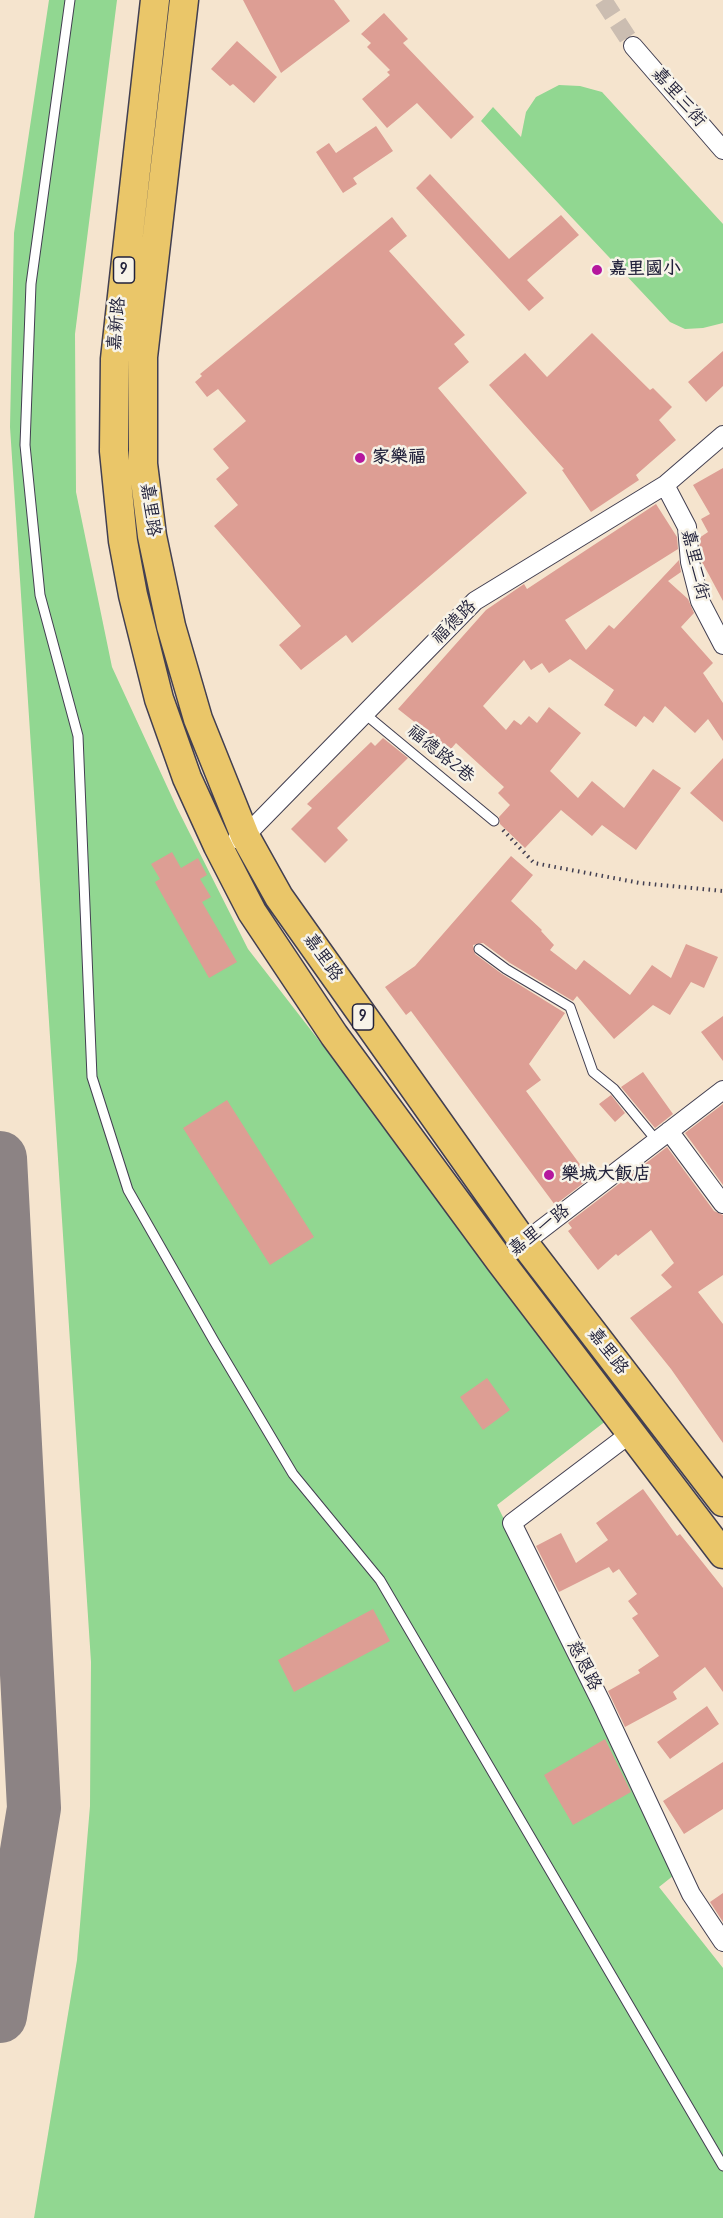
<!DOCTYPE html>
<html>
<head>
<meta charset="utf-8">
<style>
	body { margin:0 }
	canvas { display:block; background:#f5e4ce }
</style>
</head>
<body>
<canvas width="723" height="2218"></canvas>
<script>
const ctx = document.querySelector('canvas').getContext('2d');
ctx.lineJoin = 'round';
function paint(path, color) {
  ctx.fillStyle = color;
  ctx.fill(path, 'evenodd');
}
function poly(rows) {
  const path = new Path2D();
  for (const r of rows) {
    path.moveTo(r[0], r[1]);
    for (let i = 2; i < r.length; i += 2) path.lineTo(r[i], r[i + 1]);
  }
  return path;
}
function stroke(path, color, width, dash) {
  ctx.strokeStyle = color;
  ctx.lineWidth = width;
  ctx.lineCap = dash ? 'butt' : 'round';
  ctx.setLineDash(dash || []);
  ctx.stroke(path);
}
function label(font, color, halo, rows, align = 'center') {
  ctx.font = font + ' Mynerve,"LXGW WenKai TC",sans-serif';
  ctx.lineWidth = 5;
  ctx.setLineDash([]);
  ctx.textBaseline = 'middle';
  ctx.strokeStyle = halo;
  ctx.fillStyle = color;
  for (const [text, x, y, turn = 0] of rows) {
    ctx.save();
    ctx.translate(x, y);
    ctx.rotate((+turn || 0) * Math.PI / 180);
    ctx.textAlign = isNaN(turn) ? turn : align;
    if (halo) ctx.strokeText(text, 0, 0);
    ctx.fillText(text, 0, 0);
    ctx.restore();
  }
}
paint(poly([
	[49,0,117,0,75,334,76,492,112,667,177,808,248,949,611,1417,497,1505,599,1711,688,1864,659,1887,723,1968,723,2218,34,2218,77,1960,90,1806,91,1662,10,427,14,233],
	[559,85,580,86,602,92,723,224,723,323,703,328,685,329,670,322,481,121,493,107,521,137,526,112,536,97]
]), '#91d791');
stroke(poly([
	[0,1158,34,1808,0,2016]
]), '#8c8384', 54);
paint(poly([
	[243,0,334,0,350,21,281,73],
	[384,13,408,39,403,43,474,117,451,139,417,103,387,128,362,99,390,75,387,72,390,70,367,47,371,43,361,34],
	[237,41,277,77,254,103,233,84,230,86,211,69],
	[376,126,393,151,353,178,357,184,343,193,316,152,329,143,336,153],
	[430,174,509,259,561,215,579,235,527,280,544,298,529,311,416,188],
	[392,217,407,236,389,251,465,335,454,344,469,362,438,388,527,493,352,643,346,635,301,670,279,645,301,626,214,526,238,505,216,479,229,468,213,449,246,421,218,389,207,397,195,382,202,376,200,374],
	[592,333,650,390,653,388,672,407,659,420,676,440,636,475,639,480,591,512,562,470,564,469,489,385,525,353,547,377],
	[723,351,723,386,706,402,688,382],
	[723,468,723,601,701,560,699,538,708,532,701,519,710,514,693,485],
	[656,504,677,537,678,549,565,620,586,650,609,625,614,629,679,560,681,572,668,581,688,599,694,613,681,627,713,663,703,673,723,703,723,741,708,719,695,733,665,706,653,723,644,716,636,727,604,705,614,690,570,659,549,673,542,663,531,670,524,660,483,706,506,730,514,720,521,725,529,716,537,723,549,707,581,733,550,771,578,798,592,781,624,808,653,769,681,788,636,850,602,825,592,836,561,810,525,848,500,824,499,817,510,805,498,793,504,787,456,743,450,750,398,709,486,610,524,584,527,589],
	[383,738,408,758,337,828,348,840,325,863,291,829,312,808,307,804,371,742,375,746],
	[723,758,723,822,690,793],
	[172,852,181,868,198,858,207,875,200,879,211,897,202,902,237,962,209,978,155,882,160,879,151,864],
	[511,856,533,875,511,901,542,930,541,931,554,945,550,950,576,970,584,960,630,995,652,965,671,978,686,944,718,957,704,988,691,982,670,1015,653,1005,614,1039,577,996,573,1001,510,963,483,943,473,945,475,954,502,974,565,1013,529,1064,541,1080,526,1091,590,1178,555,1205,411,1011,406,1015,385,987,415,966],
	[723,1016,723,1061,701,1032],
	[643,1072,673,1114,655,1128,621,1087],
	[611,1095,625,1113,615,1122,599,1104],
	[227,1100,314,1237,270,1265,183,1128],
	[723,1104,723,1185,685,1133],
	[667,1147,714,1211,723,1215,723,1275,698,1292,723,1324,723,1443,671,1369,630,1318,672,1287,661,1275,674,1263,651,1230,618,1256,616,1254,598,1270,568,1231,572,1228,568,1223],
	[487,1378,510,1410,483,1430,460,1397],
	[643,1489,677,1536,680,1534,723,1588,723,1692,705,1667,673,1692,677,1699,625,1727,608,1691,640,1673,638,1670,659,1656,632,1618,638,1614,628,1601,637,1594,619,1569,613,1573,609,1567,559,1592,536,1546,561,1533,576,1563,608,1540,596,1523],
	[373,1609,390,1641,294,1692,278,1660],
	[707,1706,719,1724,670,1759,657,1742],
	[605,1739,631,1792,573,1825,544,1775],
	[723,1762,723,1809,684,1834,663,1801],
	[723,1893,723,1922,710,1902]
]), '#dd9e94');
stroke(poly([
	[603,0,633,46]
]), '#cbbdb1', 18, [18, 9]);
const service = poly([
	[70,0,31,284,25,445,40,595,78,736,92,1077,128,1190,214,1341,293,1474,380,1580,723,2166],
	[365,714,494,821],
	[479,949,506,969,570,1007,593,1072,614,1089,656,1140]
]);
const minor = poly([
	[633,46,723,150],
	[665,485,687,527,690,562,700,601,723,645],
	[237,839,245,836,475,601,665,485,723,435],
	[669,1131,723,1204],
	[517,1248,723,1090],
	[631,1433,512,1523,602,1704,691,1894,723,1942]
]);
const primary = poly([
	[155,0,115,359,114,451,123,541,133,595,159,699,187,778,218,846,252,912,334,1035,500,1261,723,1554],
	[184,0,143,357,143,464,152,536,171,626,198,719,245,836,279,897,524,1243,723,1502]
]);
stroke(service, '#423f51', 11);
stroke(minor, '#423f51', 20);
stroke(primary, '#423f51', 31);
stroke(poly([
	[503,830,534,863,640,883,723,891]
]), '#423f51', 4, [1.5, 4.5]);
stroke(service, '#fff', 9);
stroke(minor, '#fff', 18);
stroke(primary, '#eac669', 28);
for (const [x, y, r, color] of [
	[597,270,6,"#b5179e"],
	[360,458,6,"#b5179e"],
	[549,1175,6,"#b5179e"]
]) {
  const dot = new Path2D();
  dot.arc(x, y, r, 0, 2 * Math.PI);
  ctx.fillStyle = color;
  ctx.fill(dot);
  stroke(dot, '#f7f3e8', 2);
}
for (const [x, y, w] of [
	[124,270,21],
	[363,1017,21]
]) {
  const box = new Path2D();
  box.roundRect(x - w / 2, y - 13, w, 26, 4.5);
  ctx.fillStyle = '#f7f3e8';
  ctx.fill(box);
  stroke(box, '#22223b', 1.5);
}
label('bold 16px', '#22223b', null, [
	["9",124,270],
	["9",363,1017]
]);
label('18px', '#22223b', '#f7f3e8', [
	["嘉里三街",678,98,49],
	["嘉新路",118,324,-85],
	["嘉里路",149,510,82],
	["嘉里二街",694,565,77],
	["福德路",455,623,-45],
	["福德路2巷",440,755,39],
	["嘉里路",322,958,55],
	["嘉里一路",540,1231,-38],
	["嘉里路",607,1352,52],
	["慈恩路",583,1666,63]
]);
label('bold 18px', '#22223b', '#f7f3e8', [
	["嘉里國小",609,270],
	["家樂福",372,458],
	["樂城大飯店",561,1175]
], 'left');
</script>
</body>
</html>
